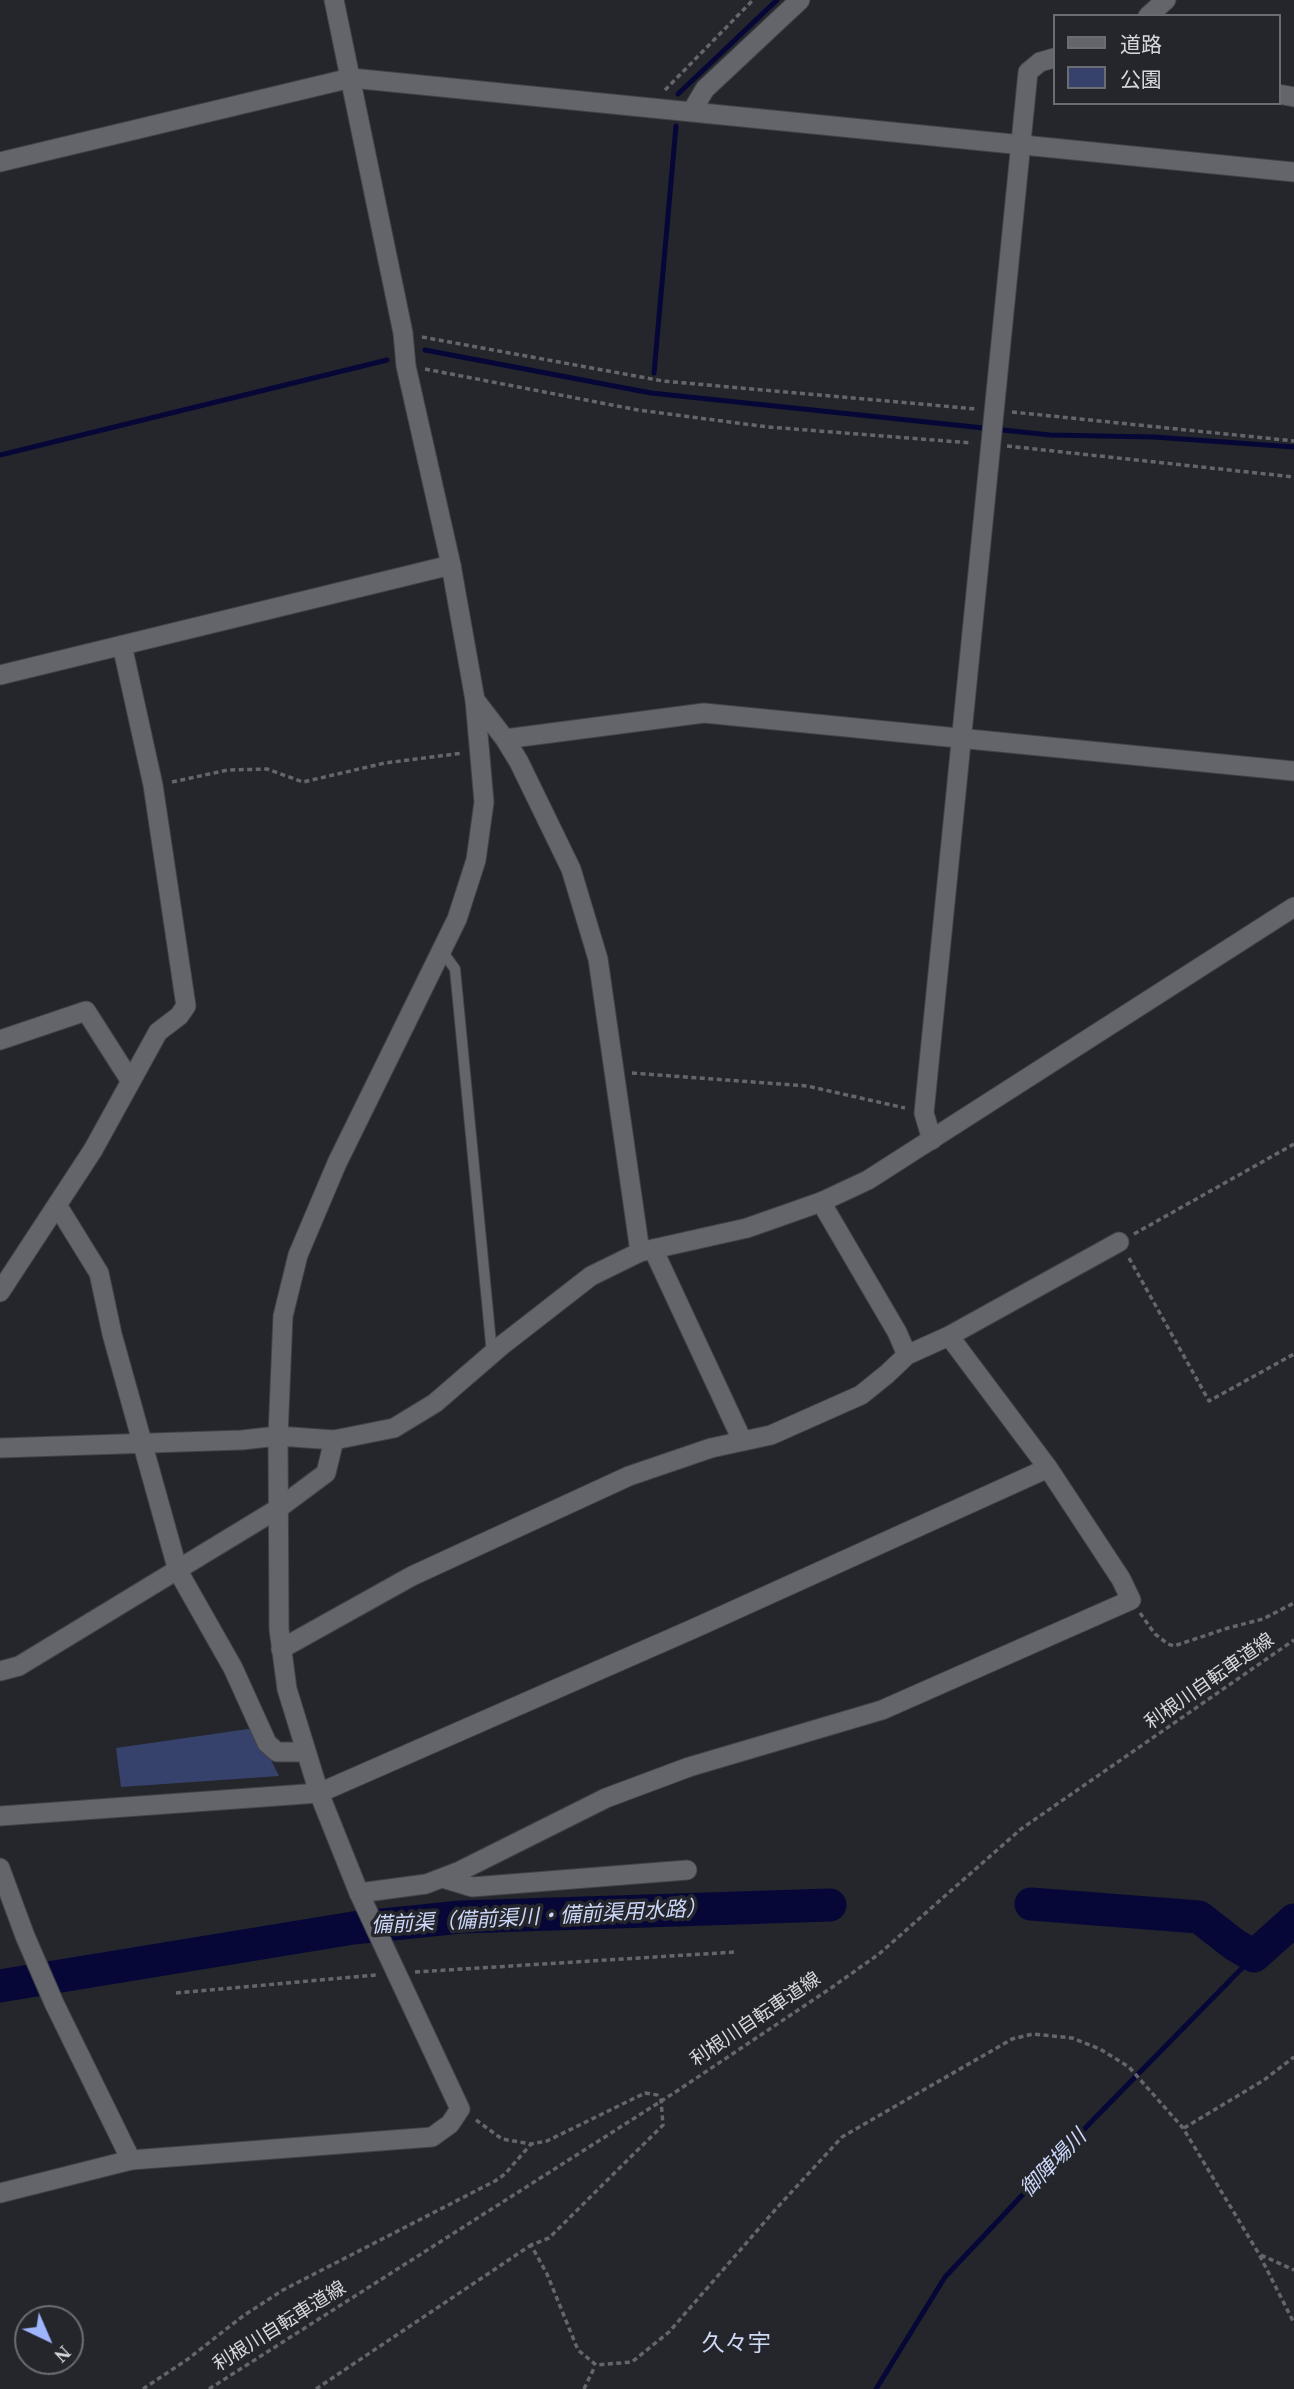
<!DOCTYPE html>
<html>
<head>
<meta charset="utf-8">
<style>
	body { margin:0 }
	#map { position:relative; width:1294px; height:2389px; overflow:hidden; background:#24262c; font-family:"Times New Roman","Noto Sans JP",serif }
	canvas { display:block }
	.legend { position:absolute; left:1053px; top:14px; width:228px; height:91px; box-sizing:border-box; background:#24262c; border:2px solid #6c6d72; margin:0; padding:9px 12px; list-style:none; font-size:21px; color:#d7d8dc }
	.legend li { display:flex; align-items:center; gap:14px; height:35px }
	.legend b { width:35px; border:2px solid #6c6d72 }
	.north { position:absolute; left:14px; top:2305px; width:70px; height:70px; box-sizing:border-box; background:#24262c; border:2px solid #6c6d72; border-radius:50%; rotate:136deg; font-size:19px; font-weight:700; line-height:28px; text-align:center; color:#d7d8dc }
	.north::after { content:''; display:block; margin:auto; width:24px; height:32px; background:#9eb4fd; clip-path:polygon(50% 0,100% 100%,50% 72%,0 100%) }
</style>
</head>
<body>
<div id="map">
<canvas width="1294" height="2389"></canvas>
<ul class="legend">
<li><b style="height:9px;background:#63656b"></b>道路</li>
<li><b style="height:19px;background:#37426c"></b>公園</li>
</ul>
<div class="north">N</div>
</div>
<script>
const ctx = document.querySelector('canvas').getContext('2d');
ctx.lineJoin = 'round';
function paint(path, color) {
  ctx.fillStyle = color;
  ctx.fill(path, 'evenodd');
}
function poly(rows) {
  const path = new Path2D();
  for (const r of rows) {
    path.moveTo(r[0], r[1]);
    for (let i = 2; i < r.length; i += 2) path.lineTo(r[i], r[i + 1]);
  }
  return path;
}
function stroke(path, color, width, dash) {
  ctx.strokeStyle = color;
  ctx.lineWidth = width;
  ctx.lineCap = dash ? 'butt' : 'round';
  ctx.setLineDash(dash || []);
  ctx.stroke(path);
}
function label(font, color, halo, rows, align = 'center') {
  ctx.font = font + ' "Times New Roman","Noto Sans JP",serif';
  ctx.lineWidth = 7;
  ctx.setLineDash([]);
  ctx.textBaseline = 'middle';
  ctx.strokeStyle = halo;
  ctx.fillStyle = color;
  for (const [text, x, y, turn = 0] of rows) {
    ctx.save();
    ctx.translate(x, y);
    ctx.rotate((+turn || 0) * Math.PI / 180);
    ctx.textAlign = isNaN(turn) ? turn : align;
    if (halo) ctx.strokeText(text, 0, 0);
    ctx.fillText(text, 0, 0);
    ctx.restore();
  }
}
paint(poly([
	[255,1728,279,1776,121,1787,116,1748]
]), '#37426c');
stroke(poly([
	[678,94,777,0],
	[425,350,651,393,1050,435,1154,437,1294,447],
	[654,373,676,126],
	[0,455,387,360],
	[876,2389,945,2277,1093,2120,1254,1956]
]), '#060737', 5);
stroke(poly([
	[1031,1904,1199,1917,1235,1945,1254,1956,1294,1920],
	[0,1986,353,1928,461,1917,830,1905]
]), '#060737', 33);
const service = poly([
	[442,951,455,969,492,1354]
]);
const minor = poly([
	[1148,16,1166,0],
	[1278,94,1294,97],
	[692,111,705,89,800,0],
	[0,675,451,565],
	[475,700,505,739,519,762,571,869,598,959,640,1252],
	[505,739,704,713,1294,771],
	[0,1040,86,1011,130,1080],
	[932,1140,924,1113,1028,72,1040,62,1054,58],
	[821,1202,897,1332,907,1355,949,1336,1119,1242],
	[57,1205,99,1273,112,1334,178,1571,233,1668,267,1743,277,1752,306,1752],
	[653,1249,742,1440],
	[0,1292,93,1150,158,1032,179,1016,186,1006,153,785,122,645],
	[281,1649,412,1576,629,1476,711,1448,771,1435,861,1395,887,1374,907,1355],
	[0,1671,19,1666,279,1508,326,1473,334,1440],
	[0,1816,319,1793,695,1628,1048,1468],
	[0,1868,25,1936,54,2003,131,2160],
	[442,1878,472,1887,687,1870],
	[359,1893,426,1884,460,1871,606,1798,689,1767,882,1710,1131,1600,1121,1579,1048,1468,949,1336]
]);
const tertiary = poly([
	[0,162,351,78,1294,172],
	[0,1448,242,1440,278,1436,334,1440,394,1428,435,1403,501,1346,591,1276,640,1252,747,1228,821,1202,868,1180,1294,907],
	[0,2193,131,2160,432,2137,450,2124,460,2109,359,1893,319,1793,287,1689,279,1629,278,1436,283,1316,298,1255,337,1163,457,919,476,860,484,802,475,700,451,565,406,366,403,333,334,0]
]);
stroke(service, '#424348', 12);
stroke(minor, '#424348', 21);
stroke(tertiary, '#424348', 21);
stroke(poly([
	[665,90,753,0],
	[422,337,663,381,976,409],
	[425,369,638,410,768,427,972,443],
	[1012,412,1294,441],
	[1007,446,1294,477],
	[172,782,228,770,267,769,303,782,385,763,463,753],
	[632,1073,807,1086,905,1108],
	[1134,1234,1294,1144],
	[1129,1258,1209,1401,1294,1354],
	[1140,1613,1155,1634,1168,1644,1174,1646,1228,1628,1263,1619,1294,1603],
	[415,1972,735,1952],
	[176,1993,376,1975],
	[476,2120,502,2139,531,2144,547,2141,645,2093,657,2095,661,2100,663,2125,549,2238,531,2245,547,2274,578,2350,596,2365,632,2362,669,2332,775,2210,842,2137,1012,2039,1033,2034,1072,2038,1100,2049,1129,2067,1183,2128,1259,2254,1294,2323],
	[1184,2128,1264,2080,1294,2057],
	[1261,2255,1294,2270],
	[143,2389,188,2359,243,2316,283,2290,495,2181,505,2174,531,2144],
	[209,2389,677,2091,831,1988,879,1954,1021,1829,1294,1640],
	[316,2389,531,2245],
	[584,2389,595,2366]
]), '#65666c', 3.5, [5, 3.5]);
stroke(service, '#63656b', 10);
stroke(minor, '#63656b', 19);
stroke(tertiary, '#63656b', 19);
label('19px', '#d7d8dc', '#24262c', [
	["利根川自転車道線",1210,1682,-35],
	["利根川自転車道線",756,2020,-34],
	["利根川自転車道線",280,2327,-32]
]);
label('italic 21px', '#ccd7f9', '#24262c', [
	["備前渠（備前渠川・備前渠用水路）",539,1918,-3],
	["御陣場川",1054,2164,-46]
]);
label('23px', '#ced8f4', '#24262c', [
	["久々宇",736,2345]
]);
</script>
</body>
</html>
